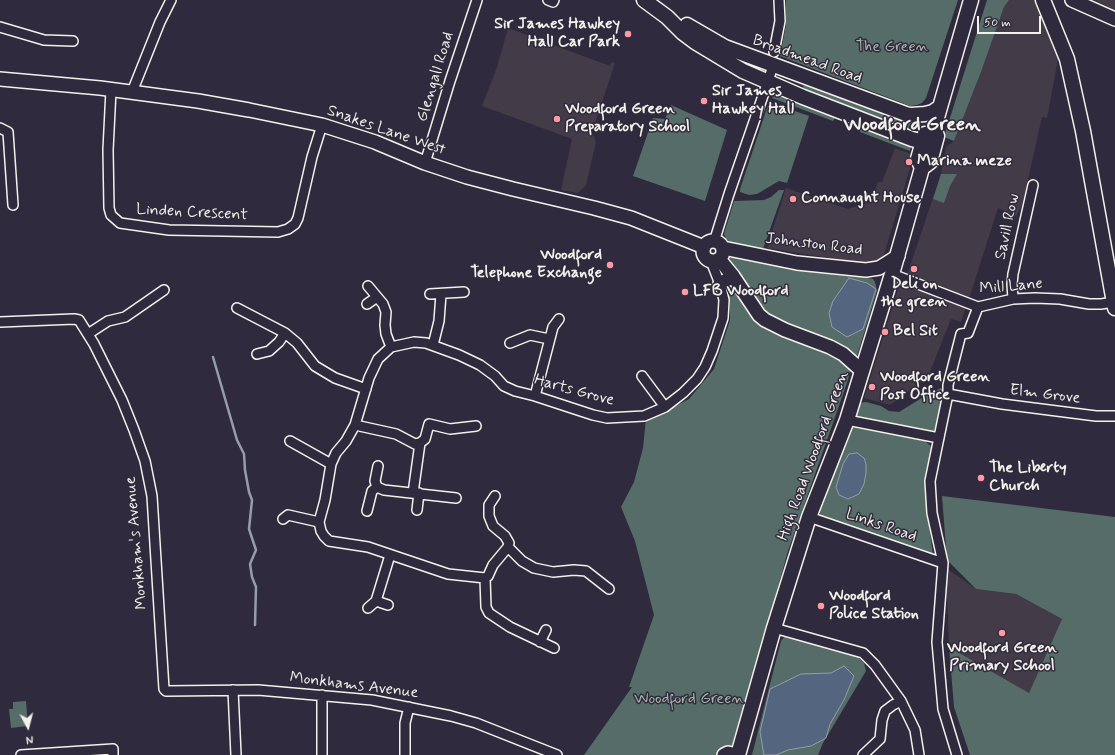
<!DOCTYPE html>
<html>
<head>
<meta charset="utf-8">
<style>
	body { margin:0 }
	#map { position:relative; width:1115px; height:755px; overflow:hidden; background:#2f2a3d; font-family:Mynerve,sans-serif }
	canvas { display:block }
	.north { position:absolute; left:8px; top:707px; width:40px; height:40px; -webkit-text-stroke:3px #2f2a3d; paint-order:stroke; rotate:173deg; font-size:11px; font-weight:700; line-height:16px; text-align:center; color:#f4f1e8 }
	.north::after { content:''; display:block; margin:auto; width:14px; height:18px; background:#f4f1e8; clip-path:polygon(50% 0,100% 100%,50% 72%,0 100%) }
	.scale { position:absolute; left:977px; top:16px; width:64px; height:18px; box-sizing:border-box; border:2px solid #f4f1e8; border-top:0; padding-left:5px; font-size:12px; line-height:14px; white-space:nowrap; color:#f4f1e8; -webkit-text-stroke:3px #2f2a3d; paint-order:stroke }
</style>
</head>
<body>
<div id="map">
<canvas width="1115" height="755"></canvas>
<div class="north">N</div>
<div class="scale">50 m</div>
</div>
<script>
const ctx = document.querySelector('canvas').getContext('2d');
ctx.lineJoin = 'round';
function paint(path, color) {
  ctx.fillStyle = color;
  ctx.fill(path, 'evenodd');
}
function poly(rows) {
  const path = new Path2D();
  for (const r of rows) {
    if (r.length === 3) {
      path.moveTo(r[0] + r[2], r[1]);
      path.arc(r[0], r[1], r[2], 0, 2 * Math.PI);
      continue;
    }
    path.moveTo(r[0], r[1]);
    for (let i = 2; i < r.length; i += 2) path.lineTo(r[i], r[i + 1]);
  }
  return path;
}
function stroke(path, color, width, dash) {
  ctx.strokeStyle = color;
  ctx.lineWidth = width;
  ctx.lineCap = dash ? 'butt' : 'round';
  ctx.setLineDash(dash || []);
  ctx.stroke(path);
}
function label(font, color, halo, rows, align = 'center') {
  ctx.font = font + ' Mynerve,sans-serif';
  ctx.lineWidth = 3;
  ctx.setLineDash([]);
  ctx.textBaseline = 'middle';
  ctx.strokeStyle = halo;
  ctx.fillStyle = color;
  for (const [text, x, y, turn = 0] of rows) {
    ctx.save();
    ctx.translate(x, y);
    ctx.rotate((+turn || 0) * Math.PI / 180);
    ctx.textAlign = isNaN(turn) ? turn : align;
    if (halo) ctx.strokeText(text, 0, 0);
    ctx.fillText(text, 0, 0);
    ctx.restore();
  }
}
paint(poly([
	[1009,0,1036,0,1053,40,1058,59,1047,118,1042,117,1022,206,1016,216,998,208,969,299,907,275,941,174,946,147,954,141,981,72,1004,7],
	[1094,0,1115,0,1115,10],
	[508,28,610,66,611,62,615,63,592,132,596,142,586,185,578,193,561,190,572,139,482,106,497,67],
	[895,148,914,155,883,258,873,265,767,248,786,188,848,209,871,202,878,182,882,182],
	[900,283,966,307,961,322,951,319,928,377,890,405,864,398],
	[946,568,976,589,1016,594,1062,619,1029,693,949,647]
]), '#433b48');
paint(poly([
	[786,0,958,0,926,98,922,103,917,105,910,106,780,56,786,25],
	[987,0,1009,0,1004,7,981,72,954,141,944,137],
	[805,82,912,119,908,131,802,90],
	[777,93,836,116,833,121,772,98],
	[769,102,809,116,787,183,779,181,757,194,749,195,740,192,740,189],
	[671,105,727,130,705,201,633,176,653,118,665,119],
	[860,126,912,143,910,151,860,132,859,130],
	[941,174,957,174,950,186,944,203,933,199],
	[779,190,784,190,763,249,731,243,726,239,724,234,734,201,764,200,771,197],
	[733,254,873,279,875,282,877,291,857,356,767,316,727,263],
	[731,284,759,321,840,358,849,368,850,372,847,383,788,551,731,755,584,755,632,687,629,687,654,615,635,541,621,507,634,482,643,448,646,418,665,411,689,399,714,369,730,320,730,302,726,285],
	[941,388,945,392,937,429,934,434,855,418,859,403,866,402,881,406,889,411,899,412,925,396],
	[851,427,925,441,932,447,933,459,927,489,927,507,933,556,821,517,820,512],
	[942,496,1115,517,1115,755,970,755,954,707,949,647,1029,693,1062,619,1016,594,976,589,947,560],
	[785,636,831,648,858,657,864,663,866,671,823,743,818,755,752,755,781,641],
	[26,701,28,726,11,728,9,709,13,709,13,702]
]), '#566c68');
const water = poly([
	[849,278,867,283,876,289,863,329,847,337,832,327,829,313,833,301,849,278],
	[857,453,864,458,866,464,866,473,864,484,859,494,848,499,839,495,836,487,843,464,849,454,857,453],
	[844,666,854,676,844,700,830,724,826,738,811,746,788,750,776,755,764,755,760,732,770,689,801,674,831,673,844,666]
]);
paint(water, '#54657f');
stroke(water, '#949da9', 1);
stroke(poly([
	[213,357,237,440,244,454,245,470,249,492,252,500,249,529,256,550,250,564,252,577,256,587,255,625]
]), '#949da9', 2.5);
const street = poly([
	[548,0,553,2,554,0],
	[0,27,44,40,73,41],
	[774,52,780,21,779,0],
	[111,90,108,150,109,208,111,215,120,223,169,230,278,232,288,229,295,224,298,218,312,157,322,125],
	[132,92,160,22,171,0],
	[0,128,8,132,13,205],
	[425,163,450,81,477,0],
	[714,242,729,194,766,87,773,66],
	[892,274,978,307,1013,299,1035,298,1060,299,1089,304,1101,304,1114,302],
	[368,286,383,304,386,312,385,325,386,334,391,347],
	[430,294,464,292],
	[1013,299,1012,284,1013,274,1033,185],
	[367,304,377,297],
	[237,308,285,333,297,343,315,366,335,378,366,389],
	[0,322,74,319,79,320,94,344,122,400,134,430,145,461,152,496,164,689,166,691,258,690,372,700,451,716,476,723,557,755],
	[88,334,108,321,125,317,164,290],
	[510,343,530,335,549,339],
	[433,345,439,321,441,294],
	[257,354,269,351,279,342,285,333],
	[642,376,665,407],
	[948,394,1002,404,1096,416,1115,416],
	[535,396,553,327,559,319],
	[847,420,939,438],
	[355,425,396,434,415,444,420,443,425,439,429,424,450,429,476,426],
	[290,441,331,464],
	[378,466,375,481,377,487,384,490,456,498],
	[413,493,420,443],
	[495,496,489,505,489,516,493,526,505,536,509,543,508,547,493,565,488,576,485,578,448,574,368,547,329,541,324,536,321,531,319,522,325,500,331,464,336,453,346,441,355,425,369,378,378,359,391,347,414,342,426,343,459,355,480,365,495,376,504,386,515,391,535,396,593,415,607,418,644,416,665,407,683,393,697,379,705,367,712,351,723,318,724,300,720,284,711,261],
	[417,510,419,493],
	[367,511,372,491,377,487],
	[809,517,943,563],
	[283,519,288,515,319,522],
	[508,547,522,561,534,568,553,572,574,570,586,571,609,589],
	[485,578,486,607,489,613,510,627,554,648],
	[376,601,388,605],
	[368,608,376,601,390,555],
	[774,628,863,653,875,665,901,701,915,730,919,755],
	[540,642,546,630],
	[233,690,236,755],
	[322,695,322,755],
	[21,755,113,749,113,755],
	[405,755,405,723,409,707],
	[863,755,880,739,882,720,885,711,893,705,901,701],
	[957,755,943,709,937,642,943,563,932,513,930,481,948,394,948,385,961,334,968,333,978,307]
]);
const secondary = poly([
	[1072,0,1115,19],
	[0,79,100,88,198,101,249,110,322,125,375,142,425,163,467,177,513,189,594,208,631,218,704,247],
	[713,251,10],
	[723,248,797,263,866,270,879,268,887,263,898,256],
	[719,259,733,276,759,315,765,320,785,330,830,347,843,354,862,371],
	[720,284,733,276],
	[724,755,728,753,736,755]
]);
const primary = poly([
	[644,0,667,17,683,33,695,42,743,71,803,97,912,139,923,142],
	[1043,0,1067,59,1083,131,1115,308],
	[687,25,725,47,906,114,911,115,925,114,933,112,940,107],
	[922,168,918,159,925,134],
	[738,755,774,628,809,517,847,420,892,274,922,168,930,162,937,136,934,128,971,0]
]);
stroke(street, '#f4f1e8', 12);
stroke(secondary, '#f4f1e8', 16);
stroke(primary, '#f4f1e8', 17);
stroke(street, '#2f2a3d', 9);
stroke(secondary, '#2f2a3d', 13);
stroke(primary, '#2f2a3d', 14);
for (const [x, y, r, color] of [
	[628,34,4,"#ff9aa2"],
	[704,101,4,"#ff9aa2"],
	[557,119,4,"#ff9aa2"],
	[909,162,4,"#ff9aa2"],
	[793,199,4,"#ff9aa2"],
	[610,265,4,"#ff9aa2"],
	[914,269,4,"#ff9aa2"],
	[685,292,4,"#ff9aa2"],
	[885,332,4,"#ff9aa2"],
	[872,387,4,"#ff9aa2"],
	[981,478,4,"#ff9aa2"],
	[821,606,4,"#ff9aa2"],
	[1002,633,4,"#ff9aa2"]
]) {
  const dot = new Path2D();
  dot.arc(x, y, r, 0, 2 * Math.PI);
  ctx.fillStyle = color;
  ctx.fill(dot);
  stroke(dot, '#2f2a3d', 1.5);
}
label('bold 16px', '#f4f1e8', '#2f2a3d', [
	["Sir James Hawkey",620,25,"right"],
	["Hall Car Park",620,43,"right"],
	["Sir James",712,92],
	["Hawkey Hall",712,110],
	["Woodford Green",565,110],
	["Preparatory School",565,128],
	["Marina meze",917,162],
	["Connaught House",801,199],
	["Woodford",602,256,"right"],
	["Telephone Exchange",602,274,"right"],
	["Deli on",914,285,"center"],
	["the green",914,303,"center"],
	["LFB Woodford",693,292],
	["Bel Sit",893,332],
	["Woodford Green",880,378],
	["Post Office",880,396],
	["The Liberty",989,469],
	["Church",989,487],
	["Woodford",829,597],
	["Police Station",829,615],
	["Woodford Green",1002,649,"center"],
	["Primary School",1002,667,"center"]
], 'left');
label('16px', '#adb5ae', '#2f2a3d', [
	["The Green",892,48],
	["Woodford Green",689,700]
]);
label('16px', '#f4f1e8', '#2f2a3d', [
	["Broadmead Road",807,60,20],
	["Glengall Road",436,77,-73],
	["Snakes Lane West",386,131,19],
	["Linden Crescent",192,213,3],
	["Savill Row",1008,227,-78],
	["Johnston Road",814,245,7],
	["Mill Lane",1011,287,-5],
	["Harts Grove",574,391,15],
	["Elm Grove",1045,395,7],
	["High Road Woodford Green",814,456,-70],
	["Links Road",881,526,19],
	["Monkham's Avenue",137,543,-95],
	["Monkhams Avenue",354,686,7]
]);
label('bold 20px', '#f4f1e8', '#2f2a3d', [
	["Woodford Green",912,126]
]);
</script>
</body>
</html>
